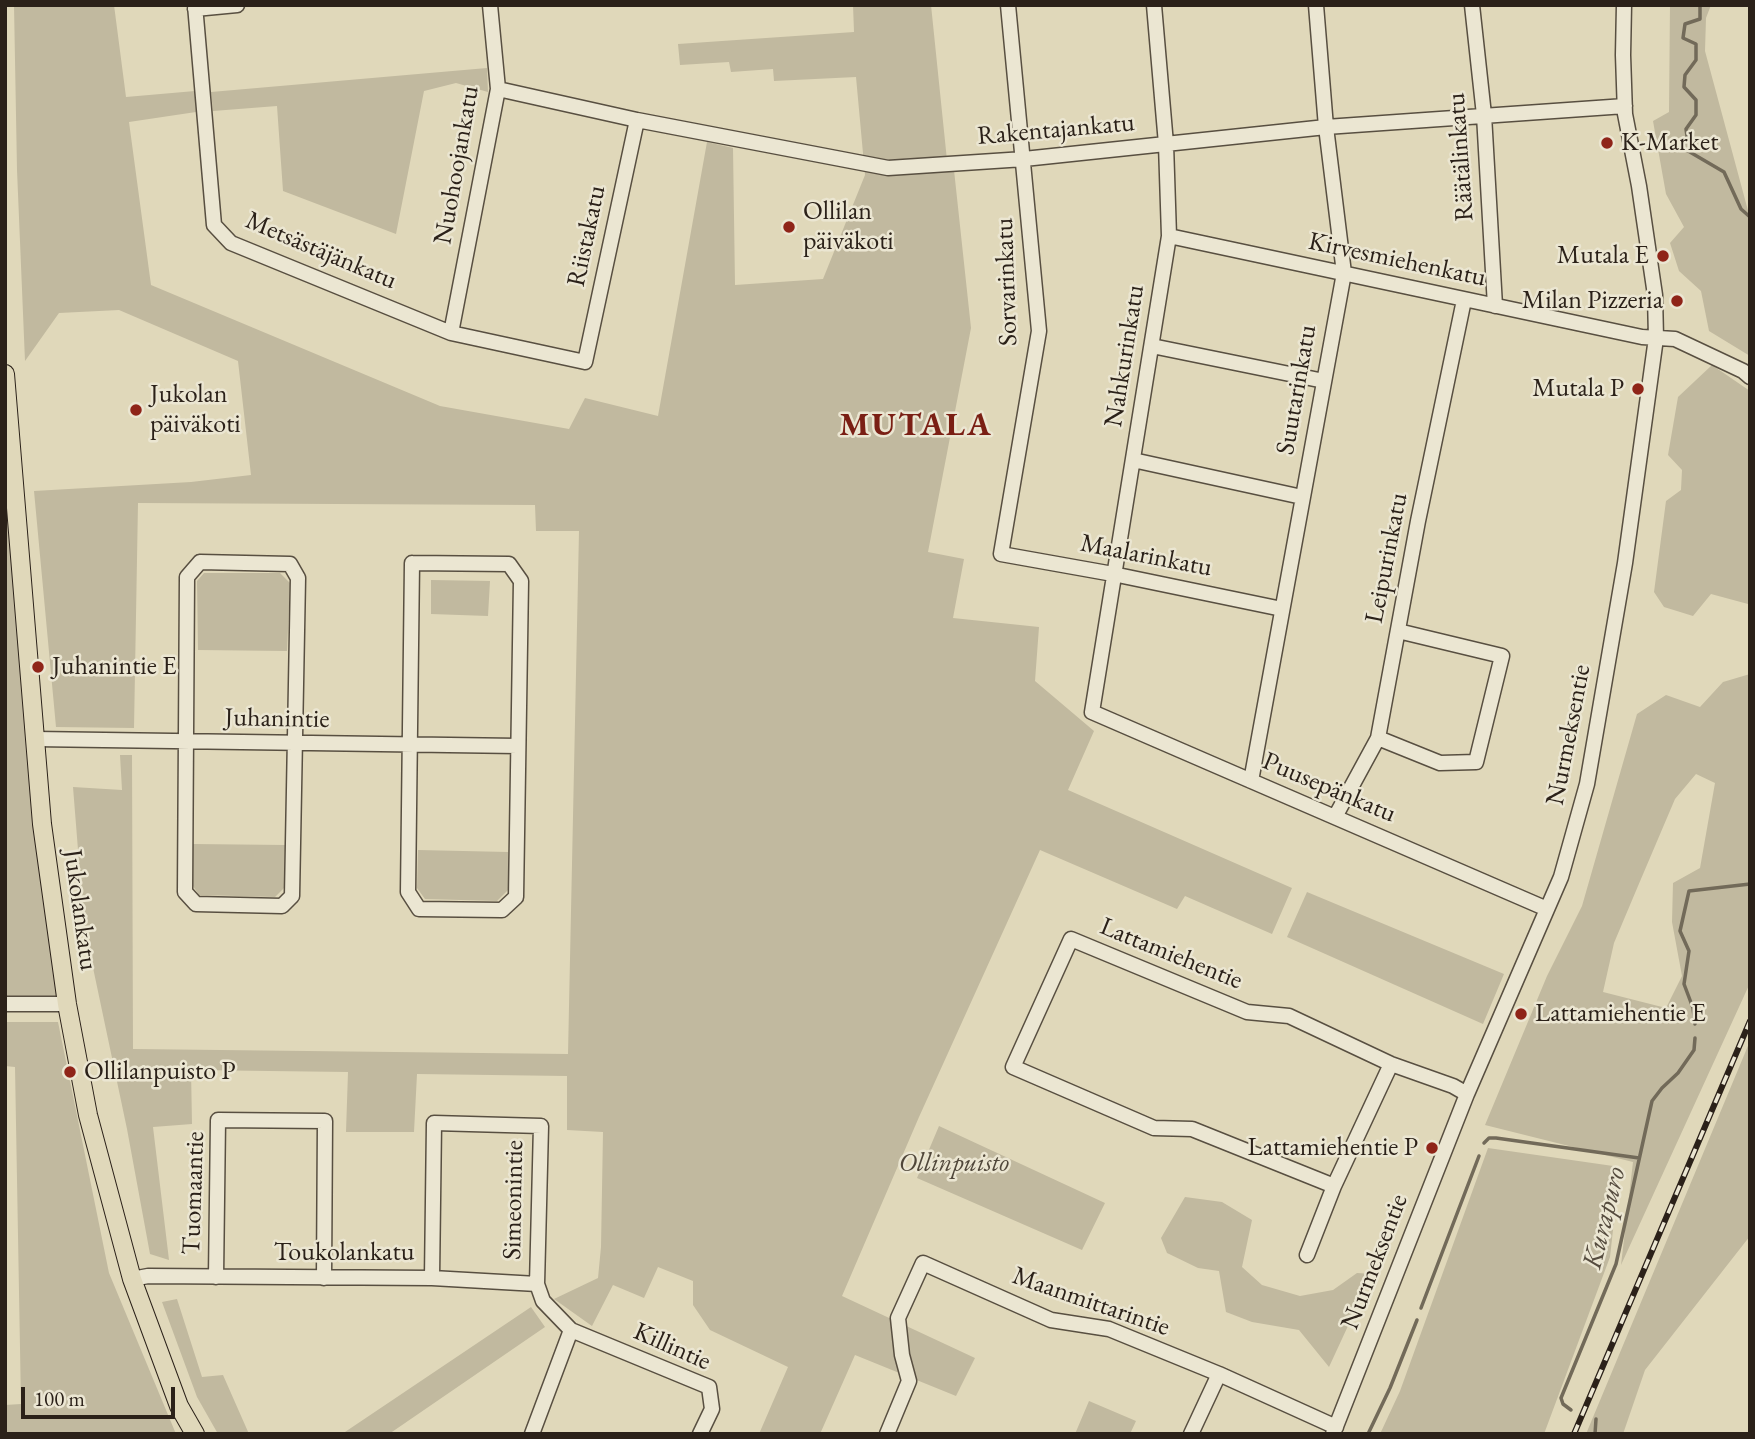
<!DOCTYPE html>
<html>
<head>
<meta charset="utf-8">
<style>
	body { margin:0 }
	#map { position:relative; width:1755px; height:1439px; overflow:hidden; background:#e0d8ba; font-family:"EB Garamond",serif }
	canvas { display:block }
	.frame { position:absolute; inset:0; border:7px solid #2b2119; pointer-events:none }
	.scale { position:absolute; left:21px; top:1387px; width:154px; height:32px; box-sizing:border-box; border:4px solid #2b2119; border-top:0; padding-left:9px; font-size:21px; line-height:24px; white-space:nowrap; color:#2b2119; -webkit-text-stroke:5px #ebe6d2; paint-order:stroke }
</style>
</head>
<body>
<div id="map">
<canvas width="1755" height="1439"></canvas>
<div class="frame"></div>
<div class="scale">100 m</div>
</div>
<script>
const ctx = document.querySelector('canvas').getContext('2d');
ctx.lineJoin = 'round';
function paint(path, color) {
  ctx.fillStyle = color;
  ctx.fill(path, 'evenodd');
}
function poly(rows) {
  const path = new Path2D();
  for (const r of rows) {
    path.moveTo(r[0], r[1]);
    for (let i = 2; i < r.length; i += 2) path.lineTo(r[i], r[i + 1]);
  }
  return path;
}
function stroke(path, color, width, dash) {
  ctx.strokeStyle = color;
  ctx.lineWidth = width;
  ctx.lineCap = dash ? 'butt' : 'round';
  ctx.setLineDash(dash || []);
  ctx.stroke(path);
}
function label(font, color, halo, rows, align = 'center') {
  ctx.font = font + ' "EB Garamond",serif';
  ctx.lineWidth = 5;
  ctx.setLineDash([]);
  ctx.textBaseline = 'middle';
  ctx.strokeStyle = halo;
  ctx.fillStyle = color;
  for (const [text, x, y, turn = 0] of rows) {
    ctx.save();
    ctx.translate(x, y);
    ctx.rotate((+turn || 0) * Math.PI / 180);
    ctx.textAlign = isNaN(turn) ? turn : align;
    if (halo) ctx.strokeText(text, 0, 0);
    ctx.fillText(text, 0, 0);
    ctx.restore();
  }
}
paint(poly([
	[14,5,114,5,126,97,195,91,196,112,129,122,151,285,440,406,569,429,585,398,658,416,707,142,733,148,735,285,823,279,865,175,856,77,774,81,773,69,731,72,729,62,680,65,678,44,854,32,853,5,931,5,948,170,954,170,971,328,928,552,964,559,953,618,1039,627,1035,681,1094,731,1068,790,1292,888,1272,934,1185,896,1177,909,1040,850,919,1117,842,1296,975,1358,956,1396,855,1355,820,1434,759,1434,788,1367,710,1330,693,1305,693,1281,658,1267,644,1298,613,1285,592,1326,554,1299,598,1278,601,1247,603,1132,567,1130,567,1076,417,1074,414,1132,346,1132,348,1072,191,1070,192,1124,153,1127,169,1260,150,1254,127,1129,84,925,73,787,122,790,120,755,132,755,133,1049,568,1054,579,531,536,531,535,505,138,503,134,728,56,727,34,491,191,482,251,475,238,361,119,310,59,313,25,361,17,170],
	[1670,5,1711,5,1706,18,1705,51,1750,218,1750,356,1709,331,1701,291,1679,271,1670,243,1684,227,1666,194,1653,121,1669,112],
	[487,68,488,92,456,83,424,91,396,234,283,191,277,106,213,111,211,92],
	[1712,365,1750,391,1750,608,1748,604,1711,594,1693,616,1664,607,1654,592,1666,501,1681,490,1682,470,1668,455,1678,397],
	[5,428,58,1001,5,1001],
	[204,573,280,573,290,583,287,651,198,650,197,581],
	[431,580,490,581,488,616,431,614],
	[1750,674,1750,983,1621,1265,1633,1162,1485,1125,1547,976,1582,906,1637,714,1666,695,1700,707,1723,682],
	[1696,774,1715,783,1700,868,1673,883,1672,922,1682,976,1666,1008,1603,992,1614,943,1638,886,1675,799],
	[193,844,285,845,284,888,275,897,199,895,193,886],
	[418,850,508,852,508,890,497,901,425,899,417,888],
	[1307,892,1504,974,1483,1024,1287,937],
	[5,1022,58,1022,109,1273,176,1434,5,1434,5,1405,21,1404,15,1067,5,1066],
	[1750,1041,1750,1236,1645,1370,1623,1434,1586,1434],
	[939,1126,1105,1203,1082,1250,917,1178],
	[1488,1148,1620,1167,1610,1257,1544,1434,1380,1434,1400,1391],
	[1185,1197,1222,1202,1252,1220,1242,1267,1262,1285,1300,1296,1333,1290,1357,1273,1372,1274,1329,1367,1299,1330,1252,1322,1226,1312,1219,1271,1198,1268,1167,1253,1161,1238],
	[177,1299,202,1377,223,1375,249,1434,218,1434,197,1397,162,1302],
	[531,1307,545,1327,389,1434,342,1434],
	[1089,1401,1136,1421,1130,1434,1075,1434]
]), '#c1b99f');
stroke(poly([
	[1700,5,1700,19,1685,24,1683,38,1696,44,1696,60,1685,75,1684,87,1696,100,1696,115,1686,129,1687,136,1683,148,1724,172,1741,209,1750,217],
	[1695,1024,1693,1008,1684,984,1689,951,1680,931,1689,891,1750,884],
	[1484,1143,1489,1138,1496,1138,1639,1158],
	[1421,1308,1479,1156],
	[1571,1410,1563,1404,1561,1398,1616,1264,1652,1101,1662,1088,1678,1073,1694,1050,1695,1038],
	[1368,1434,1390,1388,1417,1320],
	[1595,1434,1596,1419]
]), '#726a59', 3.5);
const minor = poly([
	[195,5,214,225,231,243,451,333,585,362,637,120],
	[1008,5,1039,331,1001,554,1113,574,1282,609],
	[1154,5,1166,144,1169,236,1092,712,1547,909],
	[1472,5,1484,115,1495,306],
	[195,9,237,5],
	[498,89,637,120,888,168,1024,159,1326,127,1625,106],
	[1169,236,1642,337,1675,339,1743,371,1750,377],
	[451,333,498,89,490,5],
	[1152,346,1324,381],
	[1133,460,1302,497],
	[200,562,290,564,298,578,292,896,282,906,196,904,185,892,187,577,200,562],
	[412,563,509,564,521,581,516,897,502,910,419,909,408,892,412,563],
	[1378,738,1440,763,1476,762,1502,656,1398,631],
	[35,739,518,746],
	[1251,781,1344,273,1326,127,1316,5],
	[1335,817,1378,738,1418,521,1464,300],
	[5,1004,67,1004],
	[1334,1186,1192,1129,1154,1128,1013,1067,1071,939,1247,1012,1289,1016,1391,1064,1453,1086,1467,1094],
	[1307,1255,1334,1186,1391,1064],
	[216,1277,218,1120,325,1121,324,1278],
	[432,1278,434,1123,541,1126,537,1284],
	[132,1279,148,1276,432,1278,537,1284,543,1301,571,1330,532,1434],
	[571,1330,709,1387,712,1409,700,1434],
	[887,1434,909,1381,902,1355,898,1318,923,1263,1051,1320,1109,1329,1219,1374,1336,1427],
	[1191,1434,1219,1374],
	[1333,1434,1467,1094,1561,877,1587,784,1625,563,1656,338,1655,295,1639,186,1625,114,1623,55,1624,5]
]);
const major = poly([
	[5,374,42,824,67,1004,88,1115,132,1279,179,1406,195,1434]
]);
stroke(minor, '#584f41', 17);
stroke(major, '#2b2119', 20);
stroke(minor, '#ebe6d2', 14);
stroke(major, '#e0d8ba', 18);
const rail = poly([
	[1574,1434,1750,1021]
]);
stroke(rail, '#2b2119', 6);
stroke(rail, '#ebe6d2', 3.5, [10]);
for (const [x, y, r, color] of [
	[1607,143,7,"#8f2418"],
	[789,227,7,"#8f2418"],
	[1663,256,7,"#8f2418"],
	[1677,301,7,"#8f2418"],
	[1638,389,7,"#8f2418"],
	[136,410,7,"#8f2418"],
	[38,667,7,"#8f2418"],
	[1521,1014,7,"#8f2418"],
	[70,1072,7,"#8f2418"],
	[1432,1148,7,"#8f2418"]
]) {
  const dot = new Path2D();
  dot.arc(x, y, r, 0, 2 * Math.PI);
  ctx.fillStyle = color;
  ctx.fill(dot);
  stroke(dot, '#ebe6d2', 2.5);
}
label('26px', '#2b2119', '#ebe6d2', [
	["Rakentajankatu",1056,130,-5],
	["Räätälinkatu",1461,157,-94],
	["Nuohoojankatu",457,165,-80],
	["Riistakatu",587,236,-78],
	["Metsästäjänkatu",321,251,23],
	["Kirvesmiehenkatu",1397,260,12],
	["Sorvarinkatu",1007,282,-92],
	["Nahkurinkatu",1125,356,-81],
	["Suutarinkatu",1297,390,-80],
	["Maalarinkatu",1146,556,11],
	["Leipurinkatu",1387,558,-79],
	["Juhanintie",277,719,1],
	["Nurmeksentie",1569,735,-79],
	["Puusepänkatu",1329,788,23],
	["Jukolankatu",80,910,82],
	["Lattamiehentie",1171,954,22],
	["Tuomaantie",194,1193,-88],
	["Simeonintie",514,1200,-89],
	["Toukolankatu",344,1253],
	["Nurmeksentie",1375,1262,-69],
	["Maanmittarintie",1091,1302,19],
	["Killintie",672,1347,24]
]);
label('26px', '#2b2119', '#ebe6d2', [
	["K-Market",1621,143],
	["Ollilan",803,212],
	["päiväkoti",803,242],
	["Mutala E",1649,256,"right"],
	["Milan Pizzeria",1663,301,"right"],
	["Mutala P",1624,389,"right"],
	["Jukolan",150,395],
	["päiväkoti",150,425],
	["Juhanintie E",52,667],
	["Lattamiehentie E",1535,1014],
	["Ollilanpuisto P",84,1072],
	["Lattamiehentie P",1418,1148,"right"]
], 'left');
label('italic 26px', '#50473a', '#ebe6d2', [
	["Ollinpuisto",954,1164]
]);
label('italic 28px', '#554b3e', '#ebe6d2', [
	["Kurapuro",1605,1218,-76]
]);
ctx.letterSpacing = '2px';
label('bold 33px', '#7a1f14', '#ebe6d2', [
	["MUTALA",916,426]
]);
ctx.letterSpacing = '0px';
</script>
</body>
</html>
